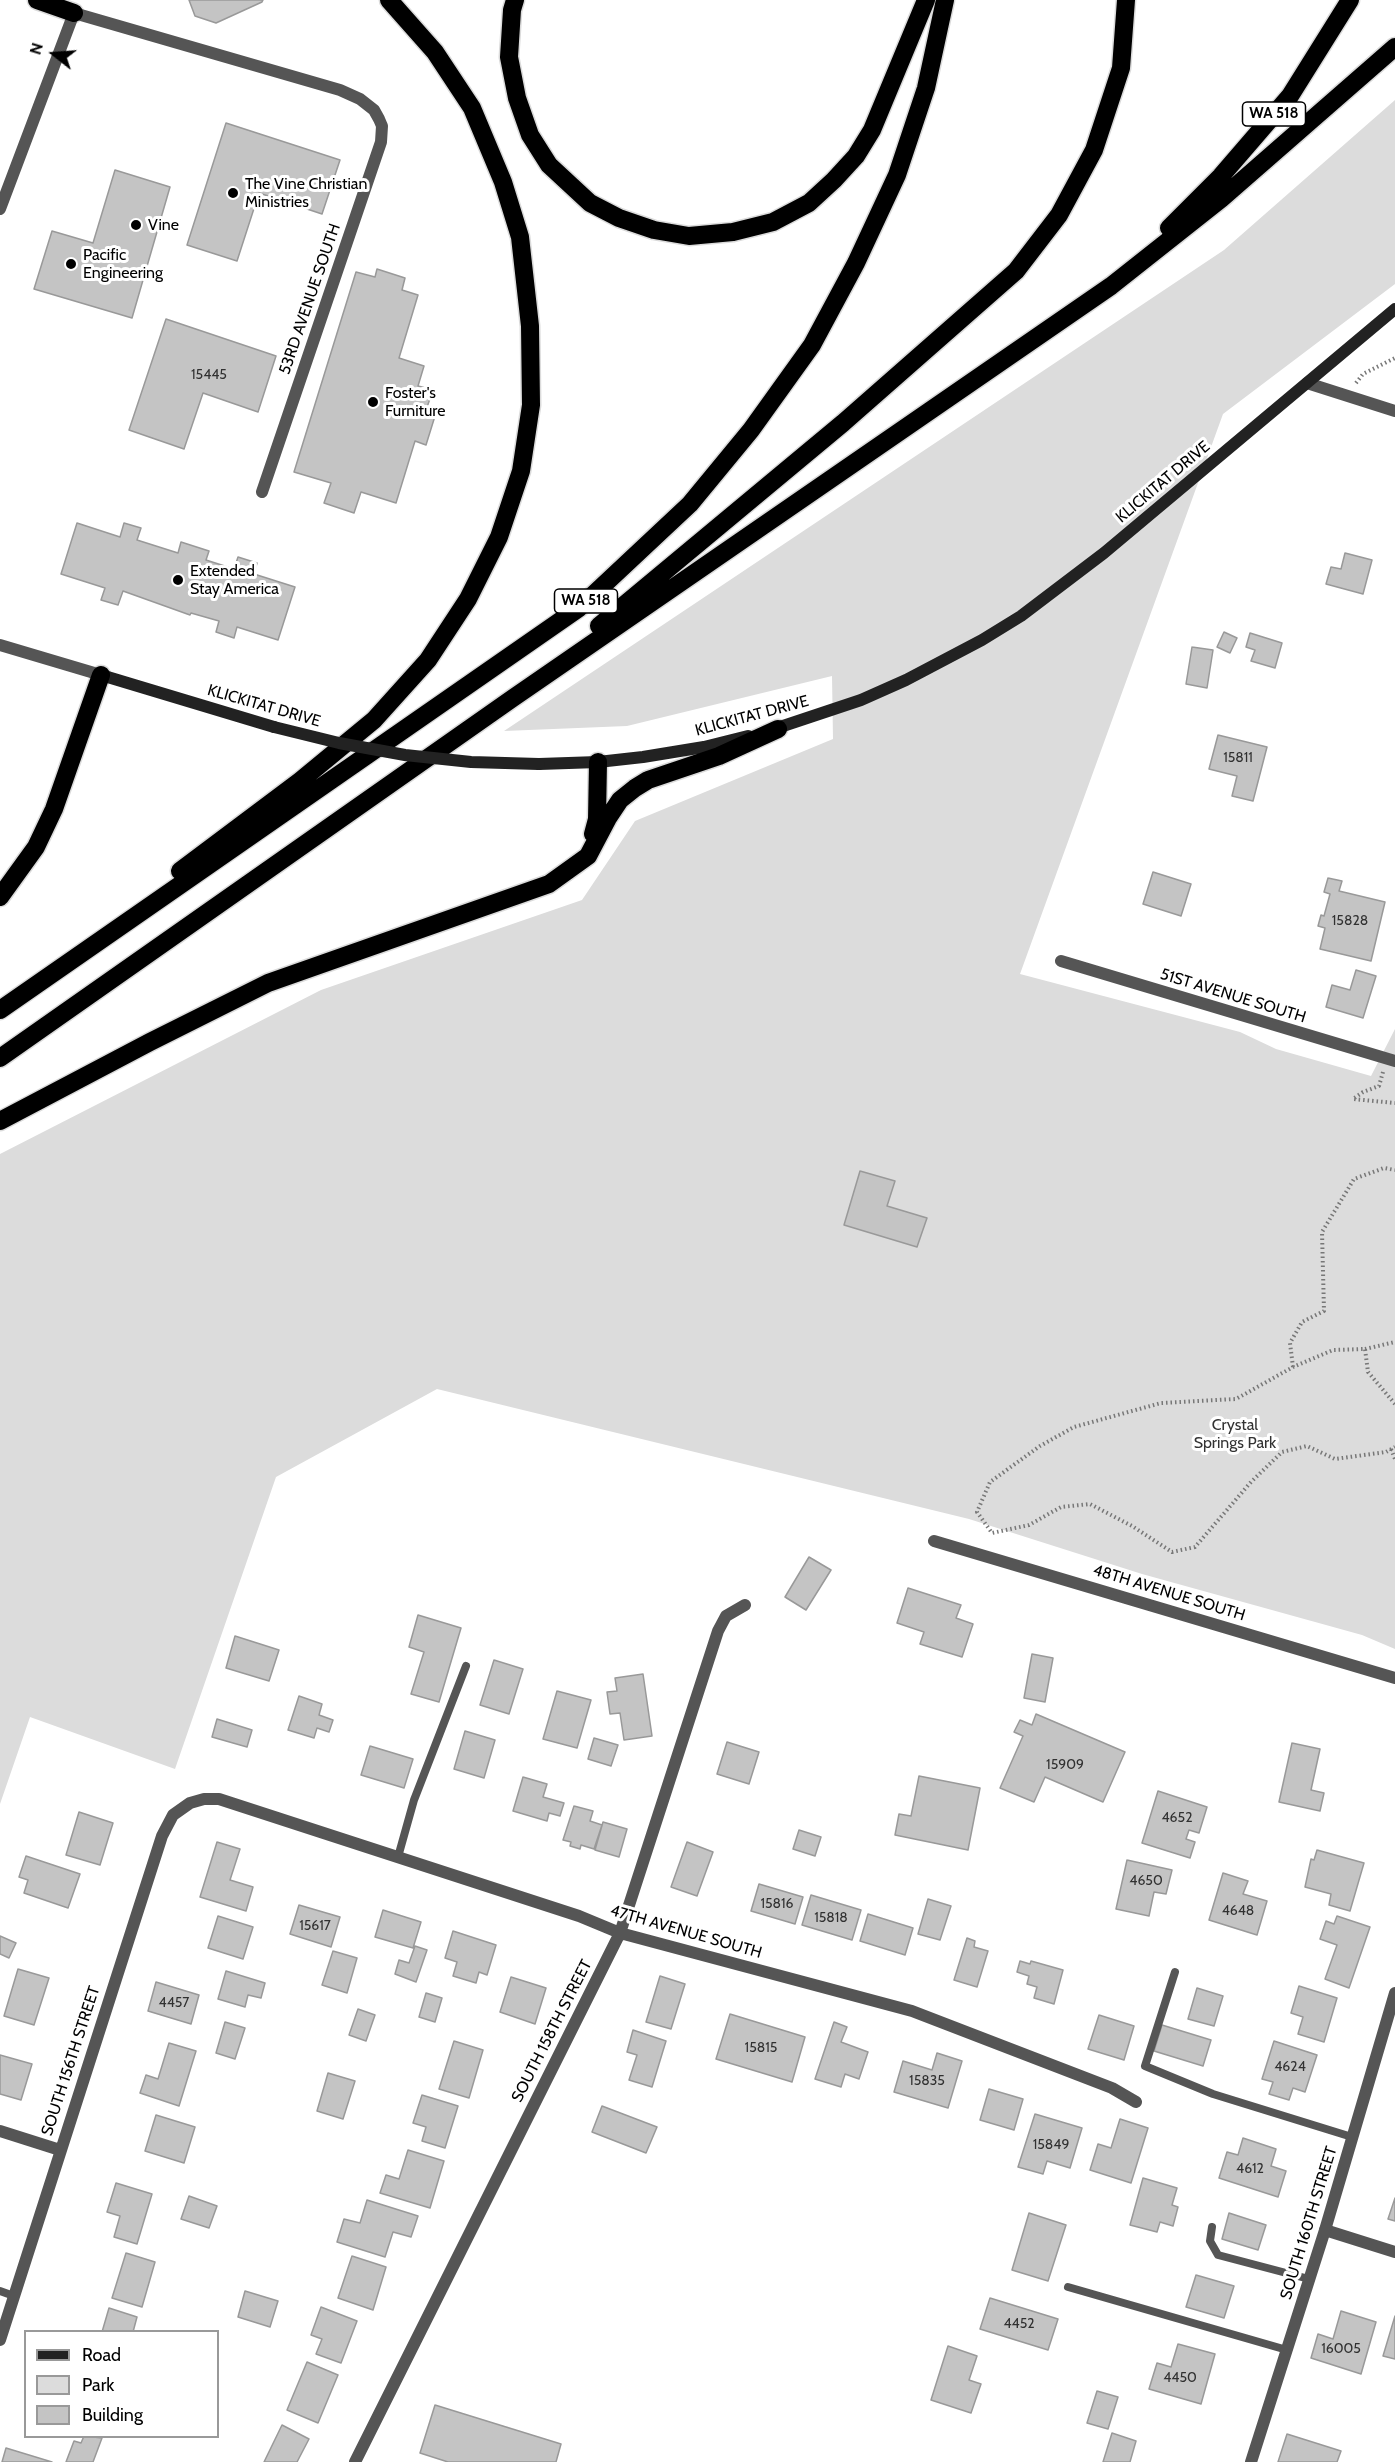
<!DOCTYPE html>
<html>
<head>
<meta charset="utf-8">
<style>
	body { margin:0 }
	#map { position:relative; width:1395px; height:2462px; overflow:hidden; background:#fff; font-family:Cabin,sans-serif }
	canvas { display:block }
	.legend { position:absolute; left:24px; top:2330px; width:195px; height:108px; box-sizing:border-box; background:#fff; border:2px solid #999; margin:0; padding:8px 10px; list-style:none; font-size:18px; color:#000 }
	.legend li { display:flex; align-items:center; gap:12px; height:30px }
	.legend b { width:30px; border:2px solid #999 }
	.north { position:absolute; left:24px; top:24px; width:60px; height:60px; -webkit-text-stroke:4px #fff; paint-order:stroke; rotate:287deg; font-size:16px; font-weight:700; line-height:24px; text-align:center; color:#000 }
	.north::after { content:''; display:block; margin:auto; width:21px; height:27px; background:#000; clip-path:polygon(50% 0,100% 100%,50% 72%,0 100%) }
</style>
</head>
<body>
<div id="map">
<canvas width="1395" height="2462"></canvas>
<ul class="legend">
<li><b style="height:8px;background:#222"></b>Road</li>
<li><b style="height:16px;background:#dcdcdc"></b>Park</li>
<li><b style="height:16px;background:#c4c4c4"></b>Building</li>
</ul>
<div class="north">N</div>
</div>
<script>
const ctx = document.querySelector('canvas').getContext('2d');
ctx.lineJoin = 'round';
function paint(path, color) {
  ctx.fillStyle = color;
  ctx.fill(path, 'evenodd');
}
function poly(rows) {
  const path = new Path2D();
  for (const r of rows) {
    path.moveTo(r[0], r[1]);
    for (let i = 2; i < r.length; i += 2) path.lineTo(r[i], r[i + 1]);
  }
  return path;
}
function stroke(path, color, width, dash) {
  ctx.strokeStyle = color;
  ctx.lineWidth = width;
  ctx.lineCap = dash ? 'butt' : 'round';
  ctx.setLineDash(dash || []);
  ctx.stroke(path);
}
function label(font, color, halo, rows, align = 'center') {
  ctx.font = font + ' Cabin,sans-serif';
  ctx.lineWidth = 6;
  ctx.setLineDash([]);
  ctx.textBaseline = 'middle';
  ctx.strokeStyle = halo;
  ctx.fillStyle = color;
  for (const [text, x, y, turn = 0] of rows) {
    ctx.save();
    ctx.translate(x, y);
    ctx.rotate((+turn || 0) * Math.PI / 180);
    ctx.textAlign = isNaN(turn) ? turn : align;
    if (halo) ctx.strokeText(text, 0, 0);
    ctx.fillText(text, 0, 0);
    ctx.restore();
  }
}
paint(poly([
	[1395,100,1395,284,1223,414,1020,974,1240,1032,1276,1049,1371,1076,1395,1029,1395,1649,1362,1635,1142,1574,969,1519,437,1389,276,1477,175,1769,30,1717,0,1804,0,1154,321,990,582,900,635,821,833,739,832,676,627,726,504,731,1224,250]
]), '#dcdcdc');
const building = poly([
	[189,0,263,0,262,2,216,23,195,16,189,0],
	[226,123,340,160,322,214,259,193,237,261,187,245,226,123],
	[115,170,170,187,132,318,34,289,52,231,93,243,115,170],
	[377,269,405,278,402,290,418,295,399,358,424,366,418,386,433,390,425,413,435,416,426,445,415,441,396,503,361,492,354,513,324,503,331,483,294,472,356,272,375,277,377,269],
	[166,319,276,356,258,412,203,393,184,449,129,430,166,319],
	[77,523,120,537,124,523,141,528,137,540,178,553,181,542,209,551,206,560,234,569,238,557,257,563,254,574,295,587,278,640,237,627,234,638,216,632,219,621,191,613,190,615,123,591,118,605,101,600,105,588,61,574,77,523],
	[1345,553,1372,560,1363,594,1326,584,1331,567,1341,569,1345,553],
	[1224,632,1237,638,1230,653,1217,647,1224,632],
	[1250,633,1282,643,1275,668,1251,661,1255,650,1246,647,1250,633],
	[1192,647,1213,650,1207,688,1186,684,1192,647],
	[1218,735,1267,747,1253,801,1232,796,1237,776,1209,769,1218,735],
	[1153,872,1191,884,1181,916,1143,904,1153,872],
	[1328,878,1342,881,1339,891,1385,902,1371,961,1320,949,1325,928,1318,926,1321,915,1324,916,1330,894,1324,892,1328,878],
	[1356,970,1376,976,1363,1018,1326,1007,1332,985,1350,990,1356,970],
	[860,1171,895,1181,887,1206,927,1218,917,1247,844,1225,860,1171],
	[809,1557,831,1570,806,1610,785,1597,809,1557],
	[908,1588,961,1605,956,1618,973,1624,962,1657,920,1644,924,1632,897,1623,908,1588],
	[418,1615,461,1628,439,1702,411,1694,424,1652,409,1647,418,1615],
	[235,1636,279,1650,269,1681,226,1668,235,1636],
	[1032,1654,1053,1658,1045,1702,1024,1698,1032,1654],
	[494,1660,523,1669,509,1714,480,1705,494,1660],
	[643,1674,652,1736,624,1740,620,1713,610,1714,607,1692,617,1691,615,1678,643,1674],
	[557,1691,591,1700,577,1748,543,1739,557,1691],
	[299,1696,322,1704,319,1715,333,1720,329,1732,317,1728,314,1738,288,1730,299,1696],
	[1036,1714,1125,1752,1103,1802,1045,1777,1034,1802,1000,1788,1023,1736,1014,1732,1020,1720,1032,1725,1036,1714],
	[217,1719,252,1730,247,1747,212,1737,217,1719],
	[465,1731,495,1740,484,1778,454,1769,465,1731],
	[594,1738,618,1745,611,1766,588,1759,594,1738],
	[727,1742,759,1752,749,1784,717,1774,727,1742],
	[1292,1743,1320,1749,1311,1790,1324,1793,1320,1811,1279,1802,1292,1743],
	[370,1746,413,1759,404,1788,361,1775,370,1746],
	[919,1776,980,1788,968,1850,895,1835,899,1814,911,1816,919,1776],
	[523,1777,547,1784,543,1797,564,1803,560,1816,549,1813,547,1821,513,1811,523,1777],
	[1158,1791,1207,1807,1199,1833,1189,1830,1186,1839,1195,1842,1190,1858,1142,1843,1158,1791],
	[574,1806,593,1811,590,1821,602,1825,594,1849,581,1845,580,1849,570,1846,571,1842,563,1840,574,1806],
	[79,1812,113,1823,100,1865,66,1855,79,1812],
	[603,1822,627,1829,619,1857,595,1850,603,1822],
	[799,1830,821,1837,815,1856,793,1849,799,1830],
	[217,1842,240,1849,230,1880,253,1887,246,1911,200,1897,217,1842],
	[687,1842,713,1852,697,1896,671,1887,687,1842],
	[1317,1850,1364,1863,1350,1911,1329,1905,1331,1894,1305,1887,1311,1859,1314,1860,1317,1850],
	[26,1856,80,1874,68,1908,24,1893,28,1880,19,1877,26,1856],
	[1127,1860,1172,1870,1166,1894,1154,1892,1149,1916,1116,1909,1127,1860],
	[1223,1873,1248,1881,1243,1894,1267,1901,1257,1935,1209,1920,1223,1873],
	[759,1884,803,1897,795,1924,751,1911,759,1884],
	[811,1895,861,1910,852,1940,802,1925,811,1895],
	[928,1899,951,1906,940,1940,918,1934,928,1899],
	[299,1905,340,1917,331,1947,290,1934,299,1905],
	[383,1910,421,1922,413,1948,375,1937,383,1910],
	[868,1914,913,1928,905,1955,860,1941,868,1914],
	[218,1916,253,1927,243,1959,208,1948,218,1916],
	[1337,1916,1370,1927,1349,1988,1325,1979,1337,1945,1320,1939,1326,1921,1334,1924,1337,1916],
	[453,1931,496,1945,487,1975,479,1972,476,1983,453,1976,457,1962,445,1958,453,1931],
	[0,1936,16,1943,9,1958,0,1954,0,1936],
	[967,1938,975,1941,974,1947,988,1951,977,1987,954,1980,967,1938],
	[415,1946,427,1950,416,1982,395,1974,399,1960,409,1963,415,1946],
	[333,1951,357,1958,347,1993,322,1985,333,1951],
	[1020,1961,1030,1964,1031,1961,1063,1970,1054,2004,1034,1998,1037,1987,1027,1984,1029,1976,1017,1972,1020,1961],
	[18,1969,49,1978,34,2025,4,2016,18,1969],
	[226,1971,265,1983,261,1998,248,1995,245,2007,218,1999,226,1971],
	[660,1976,685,1984,671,2029,646,2022,660,1976],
	[511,1977,546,1988,535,2024,500,2012,511,1977],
	[156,1982,199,1995,191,2024,148,2011,156,1982],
	[1299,1986,1337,1998,1324,2042,1298,2034,1303,2017,1291,2013,1299,1986],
	[1197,1988,1223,1996,1214,2026,1188,2019,1197,1988],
	[426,1993,442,1998,435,2022,419,2017,426,1993],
	[358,2009,375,2015,366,2041,349,2035,358,2009],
	[730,2014,805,2037,792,2082,716,2059,730,2014],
	[1099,2015,1134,2026,1124,2060,1088,2049,1099,2015],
	[225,2022,245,2028,235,2059,216,2053,225,2022],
	[834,2022,847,2027,841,2042,868,2052,859,2079,845,2074,841,2087,815,2079,834,2022],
	[1162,2025,1211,2040,1203,2066,1154,2051,1162,2025],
	[633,2030,666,2041,652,2087,629,2080,637,2055,627,2052,633,2030],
	[454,2041,483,2050,469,2098,439,2089,454,2041],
	[1274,2041,1317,2055,1305,2092,1293,2088,1289,2100,1269,2094,1273,2082,1262,2079,1274,2041],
	[169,2043,196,2051,179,2106,140,2093,146,2075,158,2079,169,2043],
	[937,2053,962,2061,948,2108,894,2092,903,2061,932,2070,937,2053],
	[0,2055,32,2064,21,2100,0,2094,0,2055],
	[328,2073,355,2081,343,2119,317,2111,328,2073],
	[989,2089,1023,2099,1014,2130,980,2120,989,2089],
	[422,2095,458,2106,445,2148,422,2141,426,2127,413,2123,422,2095],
	[602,2106,657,2127,646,2153,592,2132,602,2106],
	[1035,2114,1082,2128,1070,2168,1047,2161,1043,2174,1018,2167,1035,2114],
	[156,2115,195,2127,184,2163,145,2151,156,2115],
	[1120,2119,1148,2128,1131,2183,1090,2170,1098,2144,1111,2148,1120,2119],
	[1243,2138,1276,2149,1271,2166,1286,2171,1278,2197,1219,2178,1227,2152,1238,2155,1243,2138],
	[408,2150,444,2161,430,2208,380,2193,386,2175,399,2179,408,2150],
	[1143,2178,1177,2188,1172,2205,1178,2207,1173,2226,1160,2222,1157,2232,1130,2225,1143,2178],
	[116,2183,152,2194,137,2244,114,2237,120,2216,107,2212,116,2183],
	[189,2196,217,2206,209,2228,181,2219,189,2196],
	[1395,2198,1395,2221,1388,2219,1395,2198],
	[367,2200,418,2216,411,2237,393,2232,385,2257,337,2242,344,2219,360,2223,367,2200],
	[1029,2213,1066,2225,1048,2281,1012,2270,1029,2213],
	[1229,2213,1266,2225,1258,2250,1222,2239,1229,2213],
	[126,2253,155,2262,142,2307,112,2298,126,2253],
	[352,2256,386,2267,373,2310,338,2298,352,2256],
	[1196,2275,1234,2286,1224,2318,1186,2307,1196,2275],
	[245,2291,278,2301,270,2327,238,2317,245,2291],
	[990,2298,1058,2319,1048,2350,980,2329,990,2298],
	[321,2307,357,2321,341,2363,316,2354,322,2339,311,2335,321,2307],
	[109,2308,137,2317,133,2332,102,2332,109,2308],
	[1341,2311,1376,2322,1361,2374,1311,2358,1318,2334,1333,2339,1341,2311],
	[1395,2316,1395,2359,1383,2356,1395,2316],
	[1178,2344,1215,2354,1201,2404,1149,2389,1157,2363,1171,2367,1178,2344],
	[948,2346,977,2356,969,2380,981,2384,971,2413,931,2400,948,2346],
	[307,2362,338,2375,318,2423,287,2410,307,2362],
	[1097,2391,1118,2397,1108,2429,1087,2423,1097,2391],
	[435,2405,561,2444,556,2462,448,2462,420,2453,435,2405],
	[282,2425,309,2439,297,2462,264,2462,282,2425],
	[1112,2433,1136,2441,1130,2462,1103,2462,1112,2433],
	[1287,2434,1341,2451,1337,2462,1278,2462,1287,2434],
	[84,2436,102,2438,93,2462,66,2462,74,2441,81,2443,84,2436],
	[6,2448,52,2462,2,2462,6,2448]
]);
paint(building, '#c4c4c4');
stroke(building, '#999', 1.5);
const motorway = poly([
	[37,0,74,13],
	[515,0,512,10,509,57,517,98,530,135,549,165,590,203,619,218,654,230,689,236,733,232,773,222,809,203,834,180,856,156,872,130,926,0],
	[1169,228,1221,176,1290,96,1350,0],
	[599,626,843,423,1016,271,1059,215,1094,150,1121,68,1126,0],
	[593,834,597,819,598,762],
	[180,871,300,781,374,720,428,660,468,599,499,537,521,471,531,405,530,326,520,237,503,182,472,108,435,52,389,0],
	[0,897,36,847,54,809,101,675],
	[0,1010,579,608,690,504,751,430,812,345,856,263,897,175,926,88,945,0],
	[0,1058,513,698,1111,286,1221,199,1395,47],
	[0,1121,150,1042,268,983,549,884,588,856,608,818,620,800,635,788,648,780,719,756,778,729]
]);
stroke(motorway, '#dbdbdb', 21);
stroke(poly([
	[1356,383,1363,374,1395,358],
	[1383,1072,1379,1086,1363,1092,1353,1099,1395,1103],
	[1365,1349,1395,1342],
	[1293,1367,1290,1343,1302,1322,1324,1311,1322,1232,1354,1179,1384,1168,1395,1170],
	[1395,1404,1368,1372,1365,1349,1333,1350,1293,1367,1236,1399,1161,1403,1074,1427,1040,1446,990,1482,977,1512,992,1533,1029,1525,1061,1507,1090,1504,1132,1526,1172,1552,1195,1547,1251,1482,1282,1452,1307,1446,1335,1459,1386,1452,1395,1447],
	[1391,1449,1395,1459]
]), '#777', 4, [1.5, 3]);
stroke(poly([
	[398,1857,414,1800,466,1666],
	[1175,1972,1145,2066,1213,2094,1352,2137],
	[1212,2227,1210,2241,1218,2255,1309,2279],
	[1068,2287,1287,2350],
	[0,2291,14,2296]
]), '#555', 8);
stroke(poly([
	[74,13,340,90,360,99,374,110,379,119,382,126,381,142,262,492],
	[1061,961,1395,1061],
	[934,1541,1395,1678],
	[0,2131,60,2150],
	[1325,2230,1395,2252],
	[0,2340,162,1836,173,1815,190,1803,204,1799,219,1799,579,1916,620,1933,912,2011,1112,2088,1136,2102],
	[355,2462,620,1933,718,1631,726,1616,745,1605]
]), '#555', 12);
stroke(poly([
	[0,209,74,13],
	[1307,383,1395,411],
	[0,645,101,675],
	[1251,2462,1325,2230,1395,1993]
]), '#555', 12);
stroke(poly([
	[101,675,274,727],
	[771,730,861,700,906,680,982,640,1021,616,1104,553,1395,309],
	[539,764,598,762,643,757,704,747,748,736]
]), '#222', 12);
stroke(motorway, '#000', 18);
stroke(poly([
	[274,727,339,743,405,755,471,762,539,764]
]), '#222', 12);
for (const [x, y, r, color] of [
	[233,193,6,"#000"],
	[136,225,6,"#000"],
	[71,264,6,"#000"],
	[373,402,6,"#000"],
	[178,580,6,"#000"]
]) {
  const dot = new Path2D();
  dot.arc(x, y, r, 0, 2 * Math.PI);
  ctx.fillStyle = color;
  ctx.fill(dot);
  stroke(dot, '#fff', 2);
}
label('14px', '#313131', null, [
	["15445",209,375],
	["15811",1238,758],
	["15828",1350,921],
	["15909",1065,1765],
	["4652",1177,1818],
	["4650",1146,1881],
	["15816",777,1904],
	["4648",1238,1911],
	["15818",831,1918],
	["15617",315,1926],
	["4457",174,2003],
	["15815",761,2048],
	["4624",1290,2067],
	["15835",927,2081],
	["15849",1051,2145],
	["4612",1250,2169],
	["4452",1019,2324],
	["16005",1341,2349],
	["4450",1180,2378]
]);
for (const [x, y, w] of [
	[1274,114,63],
	[586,601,63]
]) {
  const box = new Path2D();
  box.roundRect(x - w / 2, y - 12, w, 24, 4.5);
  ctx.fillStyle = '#fff';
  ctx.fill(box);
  stroke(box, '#000', 1.5);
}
label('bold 15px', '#000', null, [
	["WA 518",1274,114],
	["WA 518",586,601]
]);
label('16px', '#000', '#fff', [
	["The Vine Christian",245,184],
	["Ministries",245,202],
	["Vine",148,225],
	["Pacific",83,255],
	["Engineering",83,273],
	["Foster's",385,393],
	["Furniture",385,411],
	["Extended",190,571],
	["Stay America",190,589]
], 'left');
label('16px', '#000', '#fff', [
	["53RD AVENUE SOUTH",310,299,-71],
	["KLICKITAT DRIVE",1163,482,-40],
	["KLICKITAT DRIVE",264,706,16],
	["KLICKITAT DRIVE",752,716,-15],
	["51ST AVENUE SOUTH",1233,996,17],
	["48TH AVENUE SOUTH",1169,1593,17],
	["47TH AVENUE SOUTH",686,1932,16],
	["SOUTH 158TH STREET",552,2031,-63],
	["SOUTH 156TH STREET",71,2061,-72],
	["SOUTH 160TH STREET",1309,2223,-73]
]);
label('16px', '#333', '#fff', [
	["Crystal",1235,1425],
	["Springs Park",1235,1443]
]);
</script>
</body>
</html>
